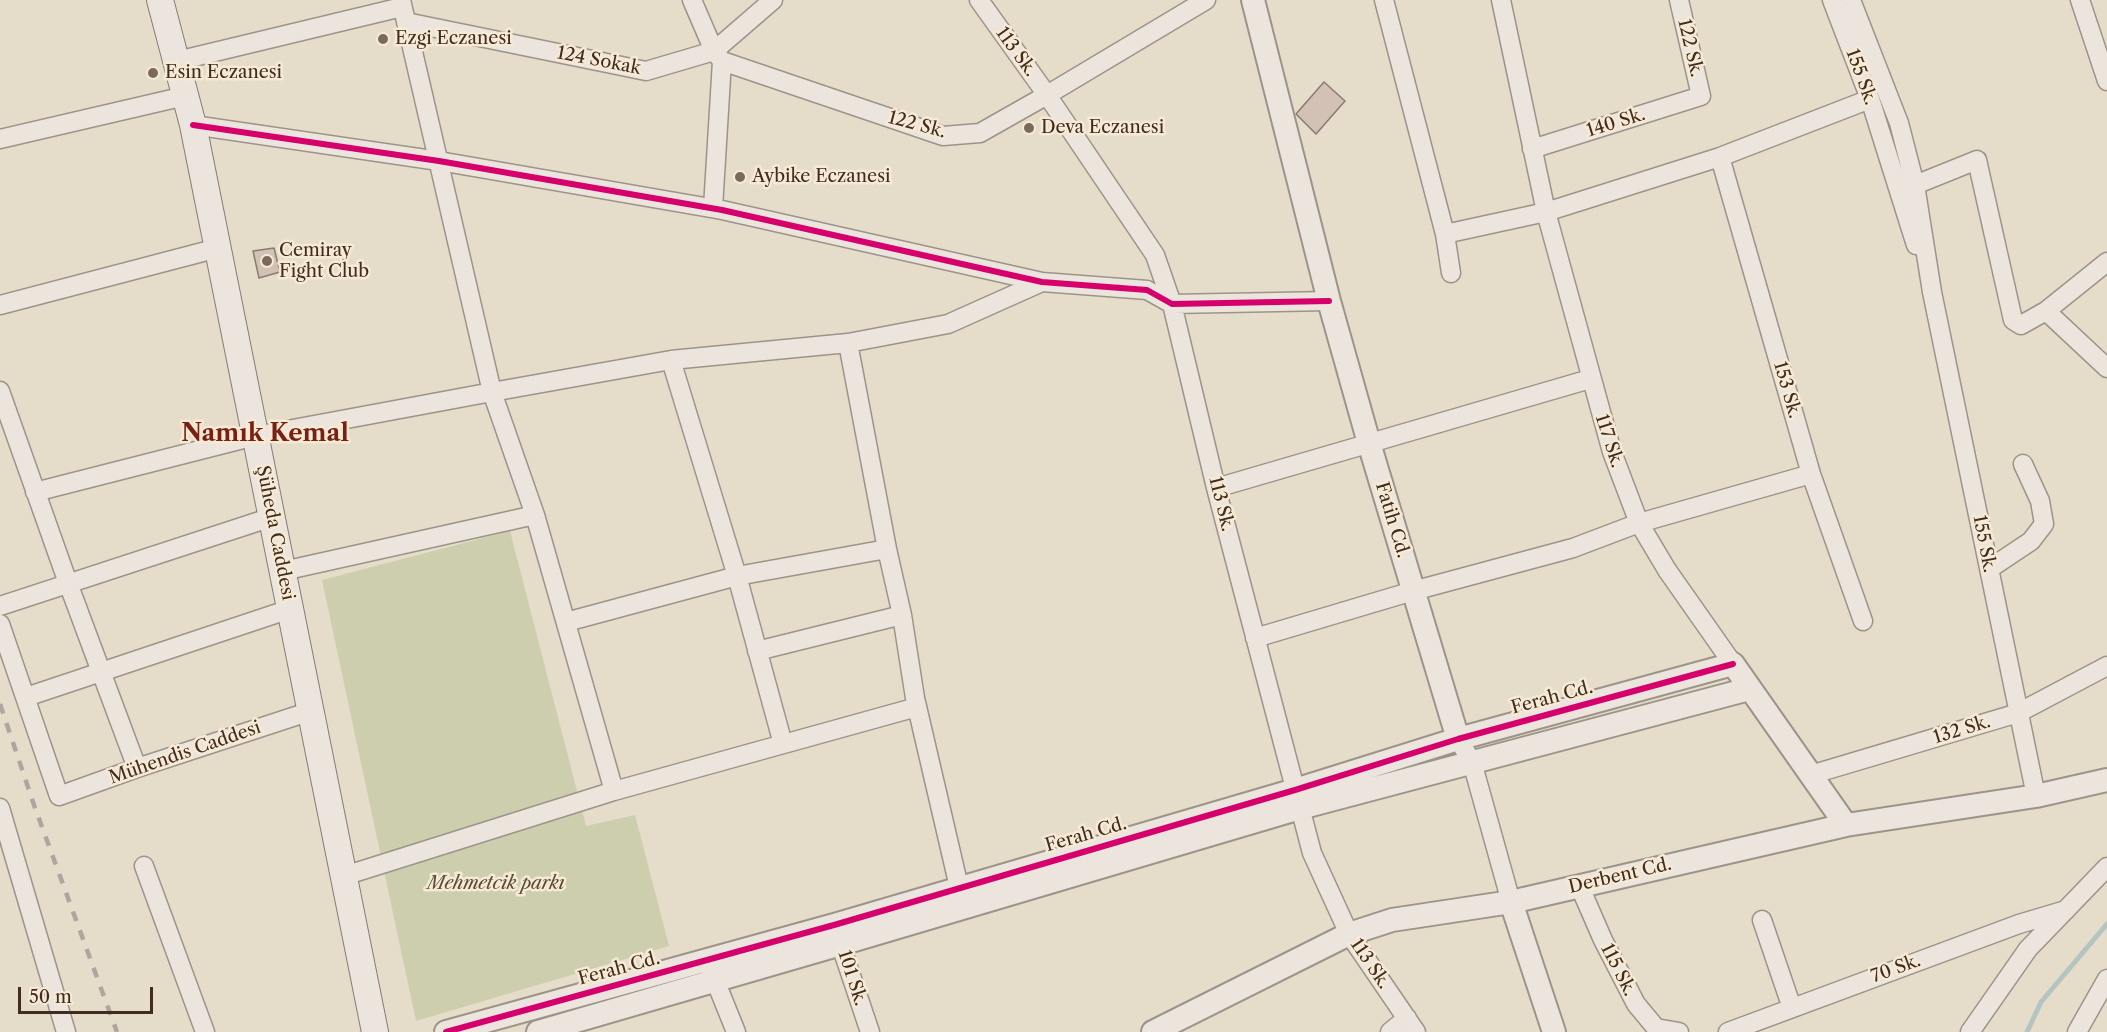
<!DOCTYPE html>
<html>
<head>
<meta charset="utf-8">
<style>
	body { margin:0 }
	#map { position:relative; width:2107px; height:1032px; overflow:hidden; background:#e6dcca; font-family:"Libre Caslon Text",serif }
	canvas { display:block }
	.scale { position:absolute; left:18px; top:987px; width:135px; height:27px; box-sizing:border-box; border:3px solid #412d20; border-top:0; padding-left:8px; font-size:18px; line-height:21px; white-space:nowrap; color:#412d20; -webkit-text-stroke:4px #f7ead5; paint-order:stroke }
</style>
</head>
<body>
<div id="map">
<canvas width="2107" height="1032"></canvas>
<div class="scale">50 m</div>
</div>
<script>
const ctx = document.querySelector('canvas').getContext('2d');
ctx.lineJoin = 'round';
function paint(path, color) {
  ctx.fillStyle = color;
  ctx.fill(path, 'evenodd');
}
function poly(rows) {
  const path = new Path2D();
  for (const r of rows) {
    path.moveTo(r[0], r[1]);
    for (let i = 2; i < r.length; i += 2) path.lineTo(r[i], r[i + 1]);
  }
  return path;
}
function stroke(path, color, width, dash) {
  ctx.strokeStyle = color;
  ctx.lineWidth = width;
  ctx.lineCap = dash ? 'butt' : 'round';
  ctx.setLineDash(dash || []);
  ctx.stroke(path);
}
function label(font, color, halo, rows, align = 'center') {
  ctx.font = font + ' "Libre Caslon Text",serif';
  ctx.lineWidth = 5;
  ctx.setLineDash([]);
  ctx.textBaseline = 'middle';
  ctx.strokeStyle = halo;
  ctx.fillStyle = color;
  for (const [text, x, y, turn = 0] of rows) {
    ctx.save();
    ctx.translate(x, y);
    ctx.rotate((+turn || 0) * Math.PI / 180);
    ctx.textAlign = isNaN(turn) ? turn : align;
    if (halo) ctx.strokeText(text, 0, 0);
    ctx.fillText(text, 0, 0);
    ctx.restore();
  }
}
paint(poly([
	[510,531,586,826,635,815,669,946,416,1021,322,580]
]), '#cccead');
stroke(poly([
	[2027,1032,2041,1002,2107,924]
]), '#b4c4c0', 5);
const building = poly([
	[1324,82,1345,101,1316,134,1296,114,1324,82],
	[274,248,280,272,259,278,253,251,274,248]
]);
paint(building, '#d3c1b5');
stroke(building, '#857d73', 1.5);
const minor = poly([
	[401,0,492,392,535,515,614,791],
	[692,0,714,51,722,61,943,136,980,133,1047,95,1206,0],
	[979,0,1047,95,1155,255,1172,304,1216,488,1312,853,1349,934,1416,1032],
	[1384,0,1445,234,1451,273],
	[1501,0,1546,212,1612,452,1639,523,1667,570,1733,664],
	[1832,0,1870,99,1916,245],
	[1851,0,1899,123,1915,185,1932,292,2036,796],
	[2080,0,2107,81],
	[406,22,646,71,714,51,773,0],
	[177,61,402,7],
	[193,125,439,161,722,210,1042,282,1147,290,1172,304,1329,301],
	[0,139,185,96],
	[1532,149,1701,96,1679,0],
	[1720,157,1811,474,1863,621],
	[1915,185,1977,160,2013,320,2021,325,2046,311,2107,262],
	[713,208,722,61],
	[1445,234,1546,212,1720,157,1870,99],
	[0,305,218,248],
	[2046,311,2107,368],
	[848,343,887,549,902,615,915,698,959,887],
	[671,360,737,576,783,744],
	[0,391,68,583,137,768],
	[1216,488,1590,379],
	[35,492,255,436,492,392,671,360,848,343,948,324,1042,282],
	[1989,569,2031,541,2044,524,2040,501,2023,464],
	[283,571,535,515],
	[0,606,272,517],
	[566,622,737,576,887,549],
	[0,624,59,796,137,768,311,711],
	[1255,638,1413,591,1573,548,1639,523,1811,474],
	[757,651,902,615],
	[26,697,290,609],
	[1458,739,1472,762,1511,902],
	[1810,775,2018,713,2107,666],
	[0,808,66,1032],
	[144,866,205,1032],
	[344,876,614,791,917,707],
	[1579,885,1603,940,1636,1004,1656,1028,1679,1032],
	[1762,920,1792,1008],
	[836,931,870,1032],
	[711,970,736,1032],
	[1390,1032,1407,1018],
	[1728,1032,2019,924,2066,910],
	[1970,1032,2028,949,2107,867],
	[2077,1032,2107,979]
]);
const tertiary = poly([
	[1253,0,1329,301,1369,443,1458,739],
	[1511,902,1554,1032],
	[446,1032,834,925,1295,790,1458,739,1733,664,1846,825],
	[538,1032,841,944,1300,808,1749,689],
	[1153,1032,1349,934,1392,920,1511,902,1846,825,2036,796,2107,780]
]);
const secondary = poly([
	[160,0,193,125,375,1032]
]);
stroke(minor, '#9d9489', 21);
stroke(tertiary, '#9d9489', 26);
stroke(secondary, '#857d73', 28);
stroke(minor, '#ebe5dd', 18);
stroke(tertiary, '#ebe5dd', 22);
stroke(secondary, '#ebe5dd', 26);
stroke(poly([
	[0,704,34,805,117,1032]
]), '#ada7a0', 4.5, [10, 10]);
stroke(poly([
	[193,125,439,161,722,210,1042,282,1147,290,1172,304,1329,301],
	[446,1032,834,925,1295,790,1458,739,1733,664]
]), '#d6006c', 6);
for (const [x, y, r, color] of [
	[383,39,6,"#7b6a5c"],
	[153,73,6,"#7b6a5c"],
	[1029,128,6,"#7b6a5c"],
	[740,177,6,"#7b6a5c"],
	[267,261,6,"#7b6a5c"]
]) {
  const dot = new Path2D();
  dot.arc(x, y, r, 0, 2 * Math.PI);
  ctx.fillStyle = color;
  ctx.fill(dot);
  stroke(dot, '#f7ead5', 2);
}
label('18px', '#412d20', '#f7ead5', [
	["Ezgi Eczanesi",395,39],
	["Esin Eczanesi",165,73],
	["Deva Eczanesi",1041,128],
	["Aybike Eczanesi",752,177],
	["Cemiray",279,251],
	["Fight Club",279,272]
], 'left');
label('18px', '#412d20', '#f7ead5', [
	["122 Sk.",1690,48,77],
	["113 Sk.",1016,52,54],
	["124 Sokak",599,61,11],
	["155 Sk.",1861,77,70],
	["140 Sk.",1616,123,-17],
	["122 Sk.",917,125,15],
	["153 Sk.",1787,390,74],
	["117 Sk.",1609,441,72],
	["113 Sk.",1221,504,76],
	["Fatih Cd.",1392,520,73],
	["Şüheda Caddesi",275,533,79],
	["155 Sk.",1984,544,79],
	["Ferah Cd.",1552,698,-15],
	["132 Sk.",1962,730,-17],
	["Mühendis Caddesi",185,753,-19],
	["Ferah Cd.",1086,835,-16],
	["Derbent Cd.",1620,876,-13],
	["113 Sk.",1370,964,56],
	["Ferah Cd.",619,969,-15],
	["70 Sk.",1896,969,-20],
	["115 Sk.",1618,970,63],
	["101 Sk.",852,978,72]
]);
label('italic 18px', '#584b37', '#f7ead5', [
	["Mehmetcik parkı",496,884]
]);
label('bold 24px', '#7a1f14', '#f7ead5', [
	["Namık Kemal",265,434]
]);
</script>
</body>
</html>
